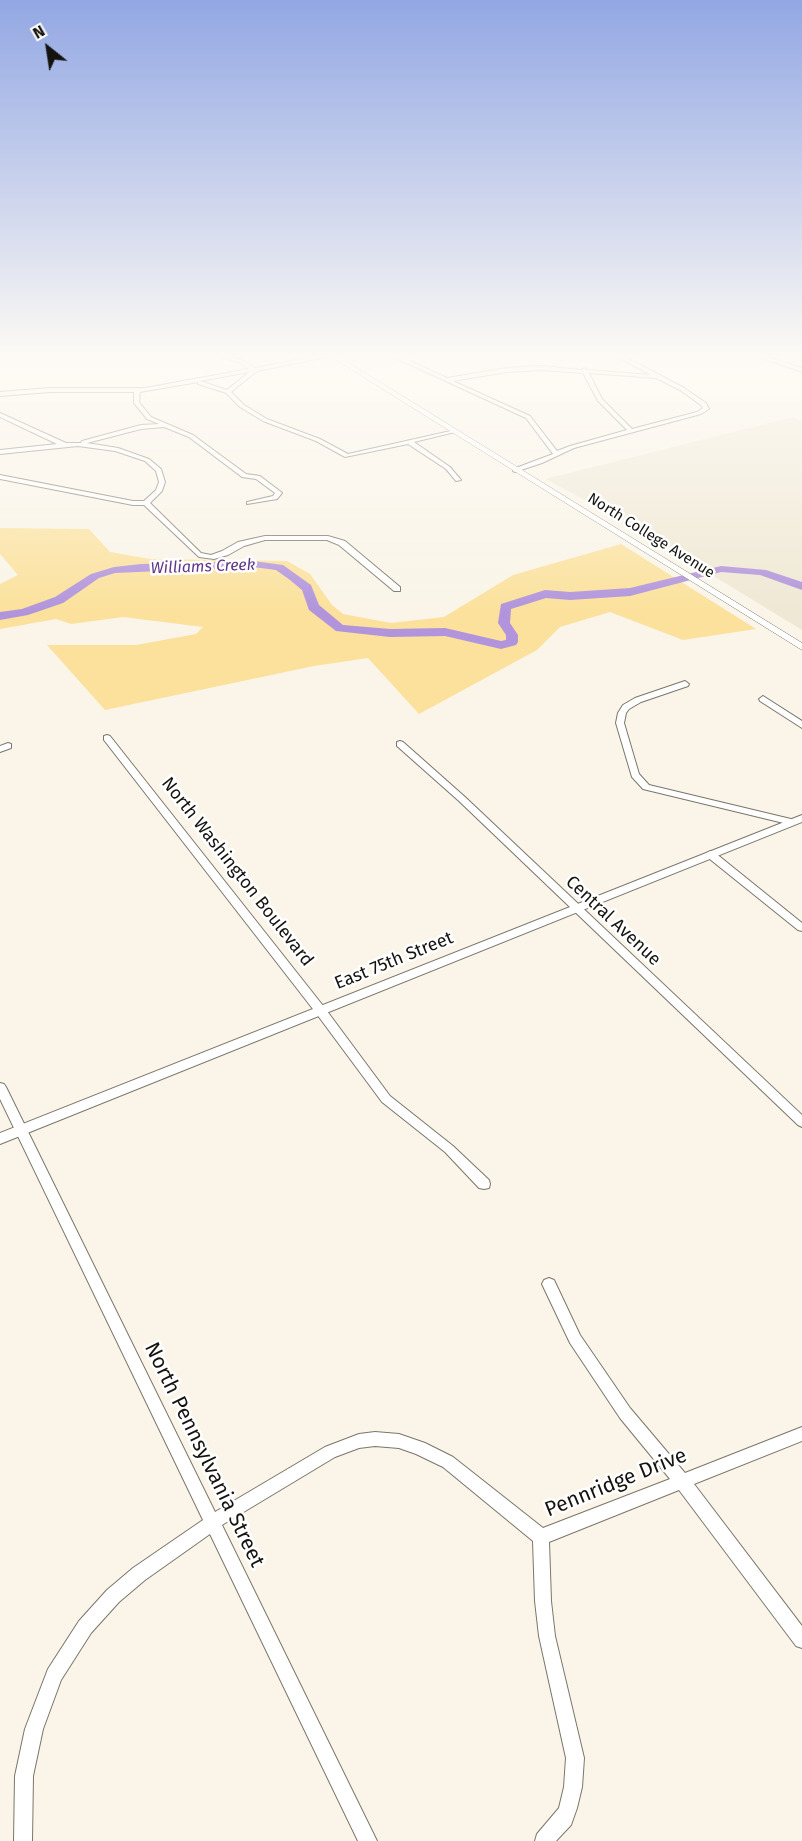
<!DOCTYPE html>
<html>
<head>
<meta charset="utf-8">
<style>
	body { margin:0 }
	#map { position:relative; width:802px; height:1841px; overflow:hidden; background:#faf5e8; font-family:"Fira Sans",sans-serif }
	canvas { display:block }
	.north { position:absolute; left:18px; top:18px; width:60px; height:60px; -webkit-text-stroke:4px #fff; paint-order:stroke; rotate:330deg; font-size:16px; font-weight:700; line-height:24px; text-align:center; color:#15130f }
	.north::after { content:''; display:block; margin:auto; width:21px; height:27px; background:#15130f; clip-path:polygon(50% 0,100% 100%,50% 72%,0 100%) }
</style>
</head>
<body>
<div id="map">
<canvas width="802" height="1841"></canvas>
<div class="north">N</div>
</div>
<script>
const ctx = document.querySelector('canvas').getContext('2d');
ctx.lineJoin = 'round';
function paint(path, color) {
  ctx.fillStyle = color;
  ctx.fill(path, 'evenodd');
}
function poly(rows) {
  const path = new Path2D();
  for (const r of rows) {
    path.moveTo(r[0], r[1]);
    for (let i = 2; i < r.length; i += 2) path.lineTo(r[i], r[i + 1]);
  }
  return path;
}
function stroke(path, color, width, dash) {
  ctx.strokeStyle = color;
  ctx.lineWidth = width;
  ctx.lineCap = dash ? 'butt' : 'round';
  ctx.setLineDash(dash || []);
  ctx.stroke(path);
}
function label(font, color, halo, rows, align = 'center') {
  ctx.font = font + ' "Fira Sans",sans-serif';
  ctx.lineWidth = 5;
  ctx.setLineDash([]);
  ctx.textBaseline = 'middle';
  ctx.strokeStyle = halo;
  ctx.fillStyle = color;
  for (const [text, x, y, turn = 0] of rows) {
    ctx.save();
    ctx.translate(x, y);
    ctx.rotate((+turn || 0) * Math.PI / 180);
    ctx.textAlign = isNaN(turn) ? turn : align;
    if (halo) ctx.strokeText(text, 0, 0);
    ctx.fillText(text, 0, 0);
    ctx.restore();
  }
}
paint(poly([
	[793,417,802,422,802,630,612,514,545,479]
]), '#efe8d4');
paint(poly([
	[0,528,89,529,110,552,150,559,287,561,310,574,332,605,343,614,391,623,444,617,513,575,621,544,756,629,683,640,610,612,560,627,537,650,419,714,368,658,314,666,105,710,47,645,136,645,196,634,203,627,123,617,71,624,56,619,0,629,0,584,18,575,0,554]
]), '#fbe19c');
paint(poly([
	[253,561,283,565,311,585,319,605,343,625,390,629,445,628,501,641,506,640,506,635,498,623,501,604,545,590,570,592,630,588,721,566,766,570,802,582,802,590,760,575,721,572,630,596,570,600,546,598,511,609,510,623,518,635,518,642,516,645,501,649,445,636,390,637,336,631,309,610,302,590,290,580,276,570,253,567,115,573,99,578,63,603,28,615,0,620,0,612,22,609,55,597,91,574,114,567,141,564,253,561]
]), '#b194db');
const minor = poly([
	[216,355,226,355,244,361,255,368,322,355,336,355,257,371,231,392,244,405,267,419,320,439,348,454,455,430,455,432,414,442,450,467,461,480,456,481,446,469,408,444,345,457,316,441,263,421,240,407,226,393,198,384,198,382,140,392,139,402,151,417,193,435,246,474,260,476,281,492,282,493,277,499,247,504,247,502,273,496,275,493,256,479,242,477,189,437,164,427,141,429,87,443,118,448,149,459,161,469,165,482,162,491,150,503,201,553,211,555,222,551,238,542,265,536,328,536,345,541,400,587,400,591,394,591,339,545,327,540,265,540,244,546,228,555,214,559,199,557,144,505,133,505,0,479,0,475,133,501,144,501,156,490,159,482,156,471,145,461,115,451,78,446,0,454,0,450,57,444,0,417,0,413,66,443,81,443,82,441,141,425,159,424,147,419,134,403,134,392,50,392,0,396,0,392,50,388,145,388,249,369,240,363,216,355],
	[249,372,227,390,200,381,249,372],
	[389,355,397,355,447,378,507,368,541,366,582,370,584,368,587,370,651,375,614,355,622,355,684,388,706,403,709,409,701,414,574,448,542,463,515,472,513,471,513,469,553,454,526,418,389,355],
	[541,370,583,373,598,401,627,430,570,446,557,451,530,416,453,381,507,372,541,370],
	[589,373,656,378,680,390,701,405,703,408,697,412,632,429,602,399,589,373],
	[753,355,762,355,802,368,802,372,753,355],
	[685,681,689,684,688,686,641,702,629,709,626,713,624,723,639,774,649,785,795,820,797,822,795,824,792,825,643,789,632,777,616,723,618,713,623,705,635,698,685,681],
	[763,696,802,721,802,728,760,701,759,699,763,696],
	[107,735,110,736,324,1007,390,1096,453,1146,489,1180,490,1184,489,1188,484,1189,479,1188,445,1152,382,1102,316,1013,104,740,104,736,107,735],
	[400,741,403,742,465,797,802,1115,802,1127,798,1125,459,801,397,746,397,742,400,741],
	[8,743,11,744,11,748,0,752,0,746,8,743],
	[710,851,714,852,802,923,802,931,798,930,706,856,705,854,710,851],
	[0,1083,4,1084,6,1087,215,1512,325,1447,359,1434,375,1432,399,1434,425,1443,453,1457,543,1528,670,1479,620,1418,570,1343,542,1284,544,1280,549,1278,554,1280,580,1335,630,1408,685,1473,802,1427,802,1441,694,1484,802,1626,802,1648,796,1646,679,1490,549,1542,551,1601,555,1636,584,1758,582,1787,577,1808,571,1825,556,1841,535,1841,537,1834,559,1808,564,1787,566,1758,539,1636,535,1601,533,1541,443,1467,416,1454,399,1448,375,1446,359,1448,335,1457,222,1525,377,1841,358,1841,210,1534,145,1580,119,1602,91,1633,61,1680,43,1729,33,1776,32,1841,14,1841,15,1776,25,1729,48,1669,79,1621,107,1590,133,1568,203,1520,0,1099,0,1083]
]);
const tertiary = poly([
	[802,815,802,822,0,1144,0,1133,802,815]
]);
const secondary = poly([
	[328,355,336,355,802,643,802,650,328,355]
]);
stroke(minor, '#7a766b', 2);
stroke(tertiary, '#7a766b', 2);
stroke(secondary, '#7a766b', 1);
paint(minor, '#fff');
paint(tertiary, '#fff');
paint(secondary, '#fff');
const sky = ctx.createLinearGradient(0, 0, 0, 613);
sky.addColorStop(0, '#92a7e3');
sky.addColorStop(0.58, '#fdfaf5');
sky.addColorStop(1, '#fdfaf500');
ctx.fillStyle = sky;
ctx.fillRect(0, 0, 802, 613);
label('15px', '#15130f', '#fff', [
	["North College Avenue",651,536,32]
]);
label('italic 16px', '#5d3589', '#fff', [
	["Williams Creek",203,567,-2]
]);
label('18px', '#15130f', '#fff', [
	["North Washington Boulevard",237,872,52],
	["Central Avenue",613,921,43],
	["East 75th Street",394,961,-22]
]);
label('21px', '#15130f', '#fff', [
	["North Pennsylvania Street",204,1455,64],
	["Pennridge Drive",616,1483,-22]
]);
</script>
</body>
</html>
